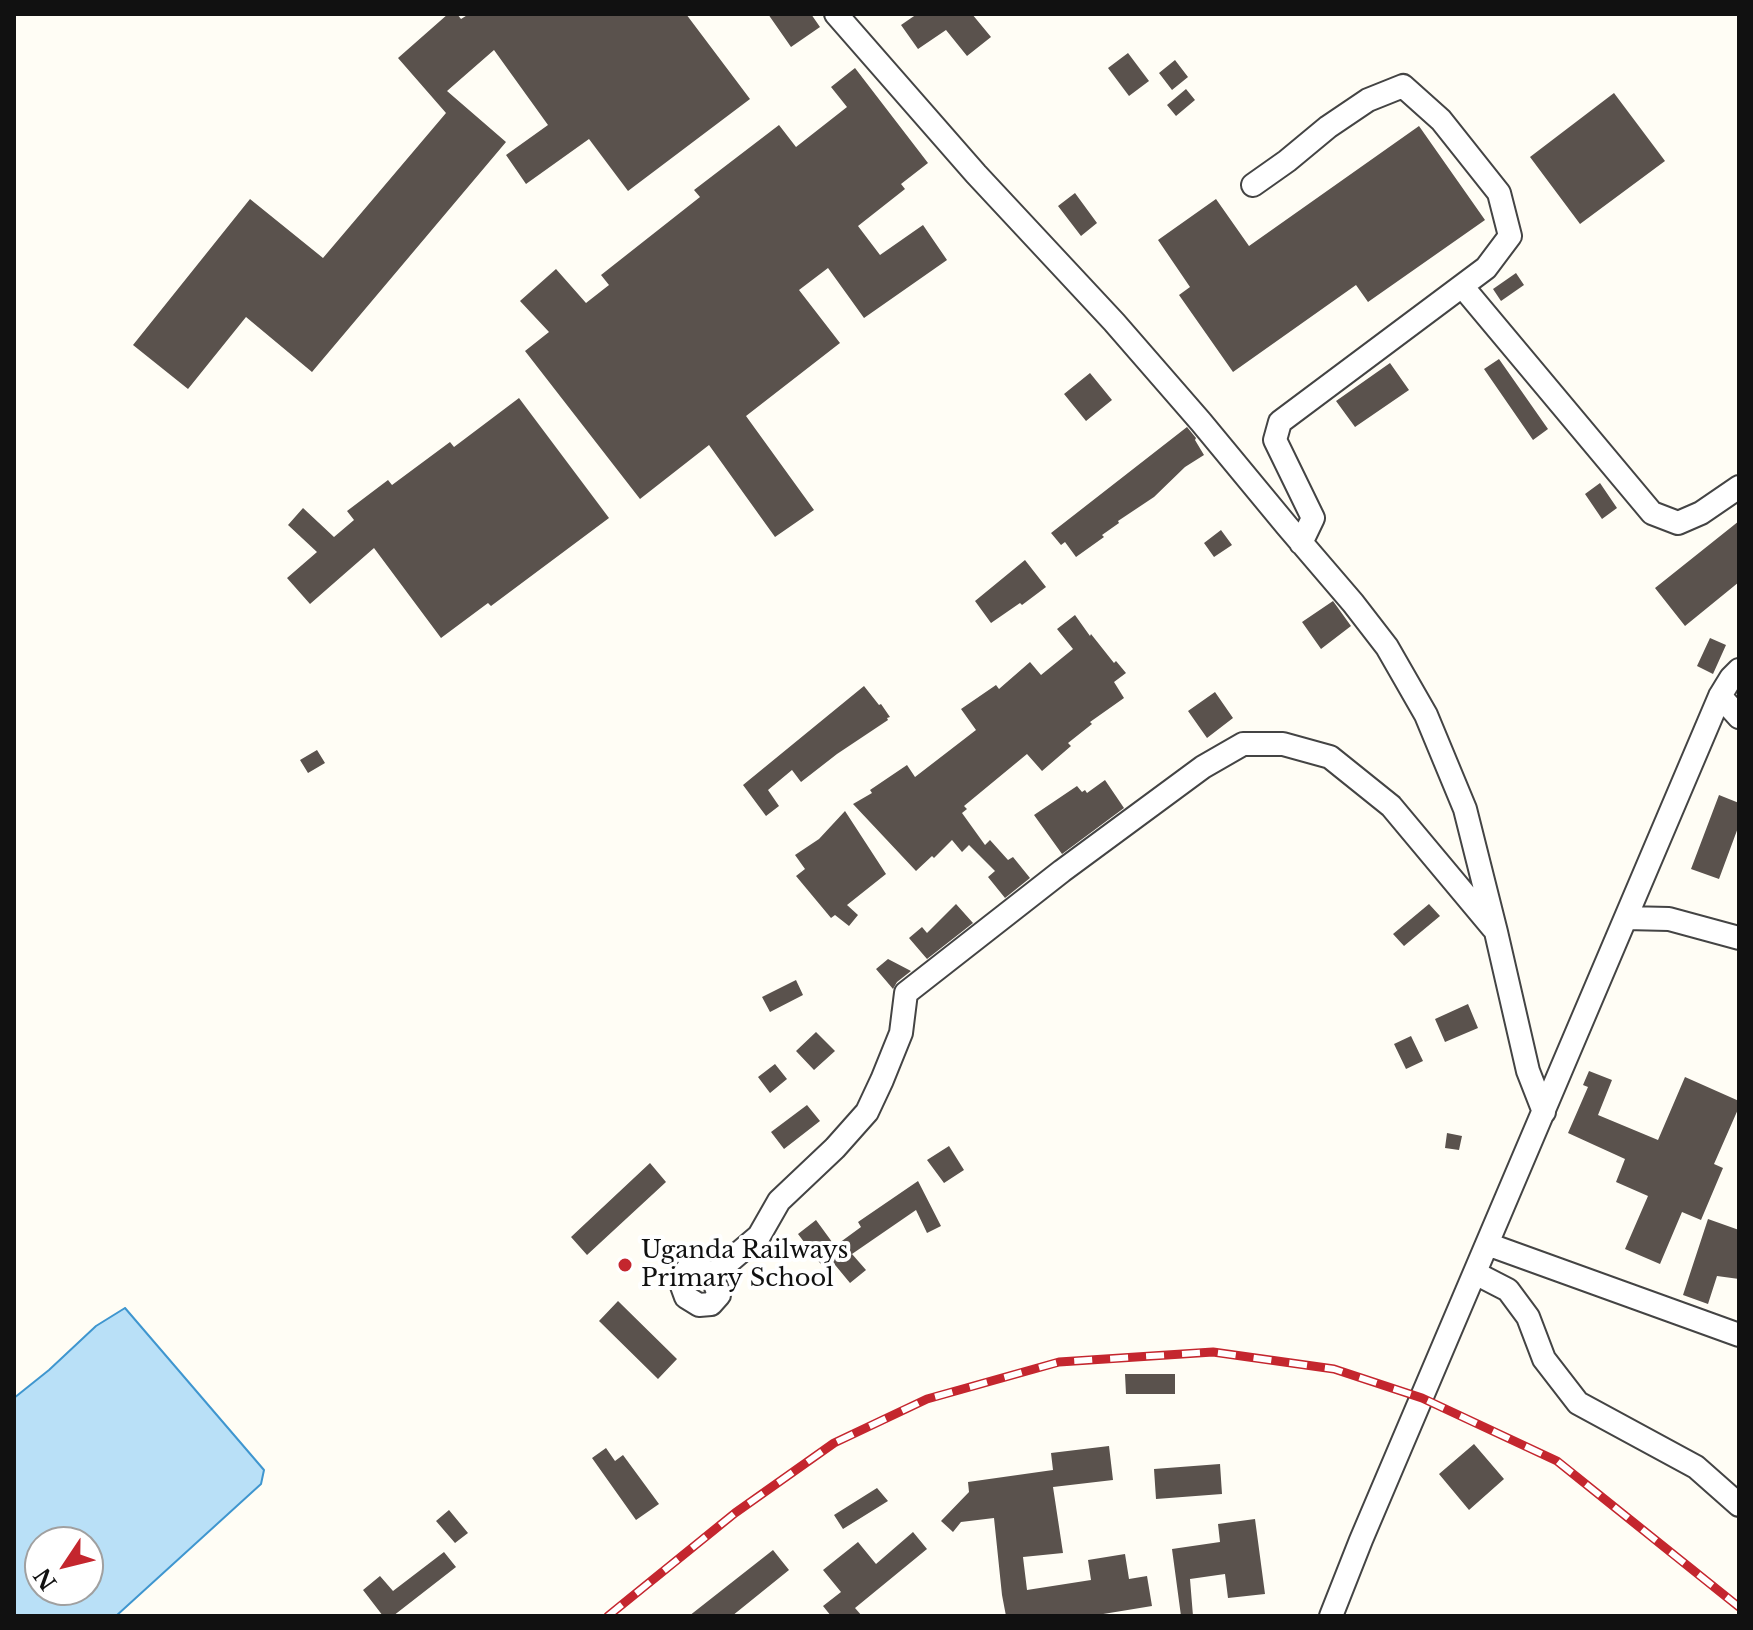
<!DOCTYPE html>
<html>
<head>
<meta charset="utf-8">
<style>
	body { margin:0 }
	#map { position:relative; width:1753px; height:1630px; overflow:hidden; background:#fffdf5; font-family:"Libre Baskerville",serif }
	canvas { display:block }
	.frame { position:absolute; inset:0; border:16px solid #111; pointer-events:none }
	.north { position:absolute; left:24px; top:1526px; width:80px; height:80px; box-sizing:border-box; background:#fff; border:2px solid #a0a0a0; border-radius:50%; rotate:235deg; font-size:22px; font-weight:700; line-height:32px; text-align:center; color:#111 }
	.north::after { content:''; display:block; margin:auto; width:28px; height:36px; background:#c4262e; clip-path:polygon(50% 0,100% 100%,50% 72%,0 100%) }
</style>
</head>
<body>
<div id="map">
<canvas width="1753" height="1630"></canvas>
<div class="frame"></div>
<div class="north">N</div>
</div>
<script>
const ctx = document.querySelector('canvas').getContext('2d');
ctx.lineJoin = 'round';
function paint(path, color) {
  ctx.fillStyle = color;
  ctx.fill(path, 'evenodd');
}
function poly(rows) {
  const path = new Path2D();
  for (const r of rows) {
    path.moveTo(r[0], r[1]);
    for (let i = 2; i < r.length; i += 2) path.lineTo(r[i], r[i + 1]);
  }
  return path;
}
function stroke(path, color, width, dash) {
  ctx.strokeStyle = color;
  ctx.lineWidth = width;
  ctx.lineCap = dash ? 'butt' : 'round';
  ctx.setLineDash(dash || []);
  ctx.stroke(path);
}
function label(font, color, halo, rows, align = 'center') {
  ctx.font = font + ' "Libre Baskerville",serif';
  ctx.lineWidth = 8;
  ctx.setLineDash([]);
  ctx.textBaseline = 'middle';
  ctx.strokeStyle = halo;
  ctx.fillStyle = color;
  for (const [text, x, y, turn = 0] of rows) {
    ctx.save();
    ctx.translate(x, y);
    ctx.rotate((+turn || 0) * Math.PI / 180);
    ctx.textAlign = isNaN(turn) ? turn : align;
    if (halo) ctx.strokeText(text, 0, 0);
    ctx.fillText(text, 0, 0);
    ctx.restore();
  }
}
const water = poly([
	[125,1308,264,1470,261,1484,116,1616,14,1616,14,1398,49,1370,96,1326,125,1308],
	[40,1542,88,1542,88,1590,40,1590,40,1542]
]);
paint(water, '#b9e0f7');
stroke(water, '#3f96cf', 2);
paint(poly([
	[448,14,457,14,461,19,469,14,686,14,750,99,628,191,589,139,526,184,506,155,548,125,494,50,447,91,506,142,312,372,246,317,188,389,133,345,250,199,323,258,446,113,398,58],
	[768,14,811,14,820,27,791,47],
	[917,14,972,14,991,37,967,56,946,30,918,49,901,25],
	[1128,53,1149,81,1129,96,1108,68],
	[1175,60,1188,77,1172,90,1159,73],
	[855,68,928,163,901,184,905,189,858,226,880,255,923,225,947,260,864,318,828,268,799,290,840,343,746,416,814,510,775,537,709,445,640,499,525,351,549,332,520,301,556,269,586,303,609,285,601,275,700,197,694,190,779,125,796,147,847,107,831,87],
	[1186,89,1195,100,1176,116,1167,105],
	[1614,93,1665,161,1580,224,1530,157],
	[1419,126,1485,220,1368,302,1356,285,1233,372,1179,295,1190,287,1158,240,1216,199,1249,246],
	[1075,193,1097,223,1081,236,1058,206],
	[1516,273,1524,285,1501,301,1493,289],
	[1499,359,1548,429,1533,440,1484,369],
	[1390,363,1409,390,1355,427,1336,401],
	[1090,373,1112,400,1086,421,1064,394],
	[519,398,609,518,491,606,488,603,441,638,374,548,310,604,287,578,317,552,288,525,303,508,334,537,354,520,347,511,388,480,392,485,450,442,454,447],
	[1187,427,1196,438,1195,440,1204,455,1185,467,1154,497,1118,521,1119,523,1102,535,1104,537,1076,557,1065,542,1061,545,1051,533],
	[1600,483,1617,508,1602,519,1585,494],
	[1739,521,1739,582,1685,626,1655,588],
	[1221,530,1232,545,1214,557,1204,543],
	[1025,560,1046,587,1022,605,1020,603,991,623,975,601],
	[1333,601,1351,626,1321,649,1302,622],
	[1075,615,1090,636,1091,634,1114,663,1116,661,1126,673,1114,682,1124,698,1090,722,1092,724,1068,743,1071,746,1042,771,1027,754,964,806,967,809,962,813,985,845,990,840,1008,860,1013,857,1030,878,1005,898,988,877,995,871,969,845,962,852,952,840,934,858,932,856,916,871,853,804,872,793,870,790,907,765,915,777,976,730,961,709,996,685,999,689,1030,662,1041,675,1073,649,1057,629],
	[1710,638,1726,645,1713,674,1697,666],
	[864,686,879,705,881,704,890,717,887,718,888,720,837,754,801,782,792,770,768,790,779,806,766,816,743,785],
	[1215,692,1233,718,1207,738,1188,711],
	[317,750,325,763,308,773,300,760],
	[1105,780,1124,808,1062,854,1034,815,1077,786,1082,792,1085,790,1087,793],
	[1719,795,1739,803,1739,825,1719,879,1691,869],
	[845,811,886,874,847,905,858,915,849,926,835,915,831,918,796,876,805,869,795,855,819,839],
	[956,904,973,923,927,959,909,938,922,927,927,933],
	[1429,904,1440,916,1404,946,1393,934],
	[888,959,911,971,897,982,893,989,876,969],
	[796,980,803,995,770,1012,762,997],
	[1468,1004,1478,1028,1445,1042,1435,1019],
	[816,1032,835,1051,814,1070,796,1051],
	[1411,1036,1423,1061,1406,1069,1394,1044],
	[775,1064,787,1079,770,1093,758,1077],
	[1589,1071,1612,1080,1598,1115,1658,1140,1685,1077,1739,1101,1739,1107,1714,1164,1723,1168,1701,1220,1682,1212,1660,1264,1625,1249,1648,1196,1616,1182,1625,1159,1568,1133,1588,1087,1583,1085],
	[807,1105,820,1121,784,1149,771,1132],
	[1447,1133,1462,1136,1459,1150,1445,1148],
	[949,1146,964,1170,944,1183,927,1160],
	[650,1163,666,1182,587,1255,571,1237],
	[918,1181,941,1226,927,1233,916,1210,852,1254,866,1270,850,1283,831,1260,823,1267,798,1234,816,1220,835,1246,861,1227,858,1222],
	[1708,1219,1739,1230,1739,1279,1717,1276,1708,1304,1683,1295],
	[618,1301,677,1359,658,1379,599,1321],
	[1125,1374,1175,1374,1175,1394,1126,1394],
	[1474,1444,1504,1479,1469,1510,1439,1474],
	[1109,1446,1113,1480,1053,1487,1063,1553,1023,1557,1027,1590,1091,1580,1088,1560,1125,1554,1129,1579,1147,1576,1152,1606,1091,1616,1006,1616,1002,1595,994,1518,961,1522,953,1532,941,1521,969,1492,968,1482,1053,1470,1051,1453],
	[606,1448,615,1461,623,1455,659,1504,636,1520,592,1458],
	[1220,1464,1222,1494,1156,1499,1154,1469],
	[877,1488,888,1501,843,1529,834,1515],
	[449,1510,468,1533,455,1543,436,1521],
	[1255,1519,1265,1594,1228,1598,1225,1574,1190,1579,1193,1616,1181,1616,1172,1549,1220,1542,1218,1524],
	[913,1532,927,1549,855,1608,862,1616,831,1616,823,1606,841,1592,823,1570,858,1542,876,1564],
	[773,1550,789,1570,732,1616,689,1616],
	[444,1552,456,1567,393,1616,383,1616,363,1590,380,1576,393,1591]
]), '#5a524d');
const minor = poly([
	[836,14,976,174,1114,322,1201,422,1287,526,1353,603,1387,647,1426,715,1465,809,1496,932,1528,1071,1544,1112],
	[1253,185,1287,161,1328,127,1368,100,1403,86,1441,120,1499,193,1510,236,1486,268,1280,422,1275,440,1313,518,1301,543],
	[1462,286,1652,513,1678,523,1701,513,1739,487],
	[1720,696,1739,717],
	[1626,918,1669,919,1739,938],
	[1487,1244,1739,1335],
	[689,1267,699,1267,712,1276,719,1295,711,1304,699,1305,686,1297,682,1286,684,1274,689,1267],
	[1475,1273,1508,1290,1528,1317,1544,1359,1578,1403,1696,1467,1739,1505],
	[712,1276,759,1236,779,1201,835,1148,867,1112,882,1080,901,1033,906,993,1062,871,1203,767,1243,744,1283,744,1330,757,1391,806,1493,928],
	[1331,1616,1361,1540,1720,696,1731,678,1739,670]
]);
stroke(minor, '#444', 26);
stroke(minor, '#fff', 22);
const rail = poly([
	[608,1616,735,1513,834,1443,927,1399,1059,1362,1213,1352,1334,1369,1422,1398,1557,1461,1739,1607]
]);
stroke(rail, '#c4262e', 9);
stroke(rail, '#fff', 6, [18]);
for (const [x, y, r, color] of [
	[625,1265,8,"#c4262e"]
]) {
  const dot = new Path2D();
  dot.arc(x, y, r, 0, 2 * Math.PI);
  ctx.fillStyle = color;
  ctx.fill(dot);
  stroke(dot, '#fff', 3);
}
label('24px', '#111', '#fff', [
	["Uganda Railways",641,1251],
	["Primary School",641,1279]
], 'left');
</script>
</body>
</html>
